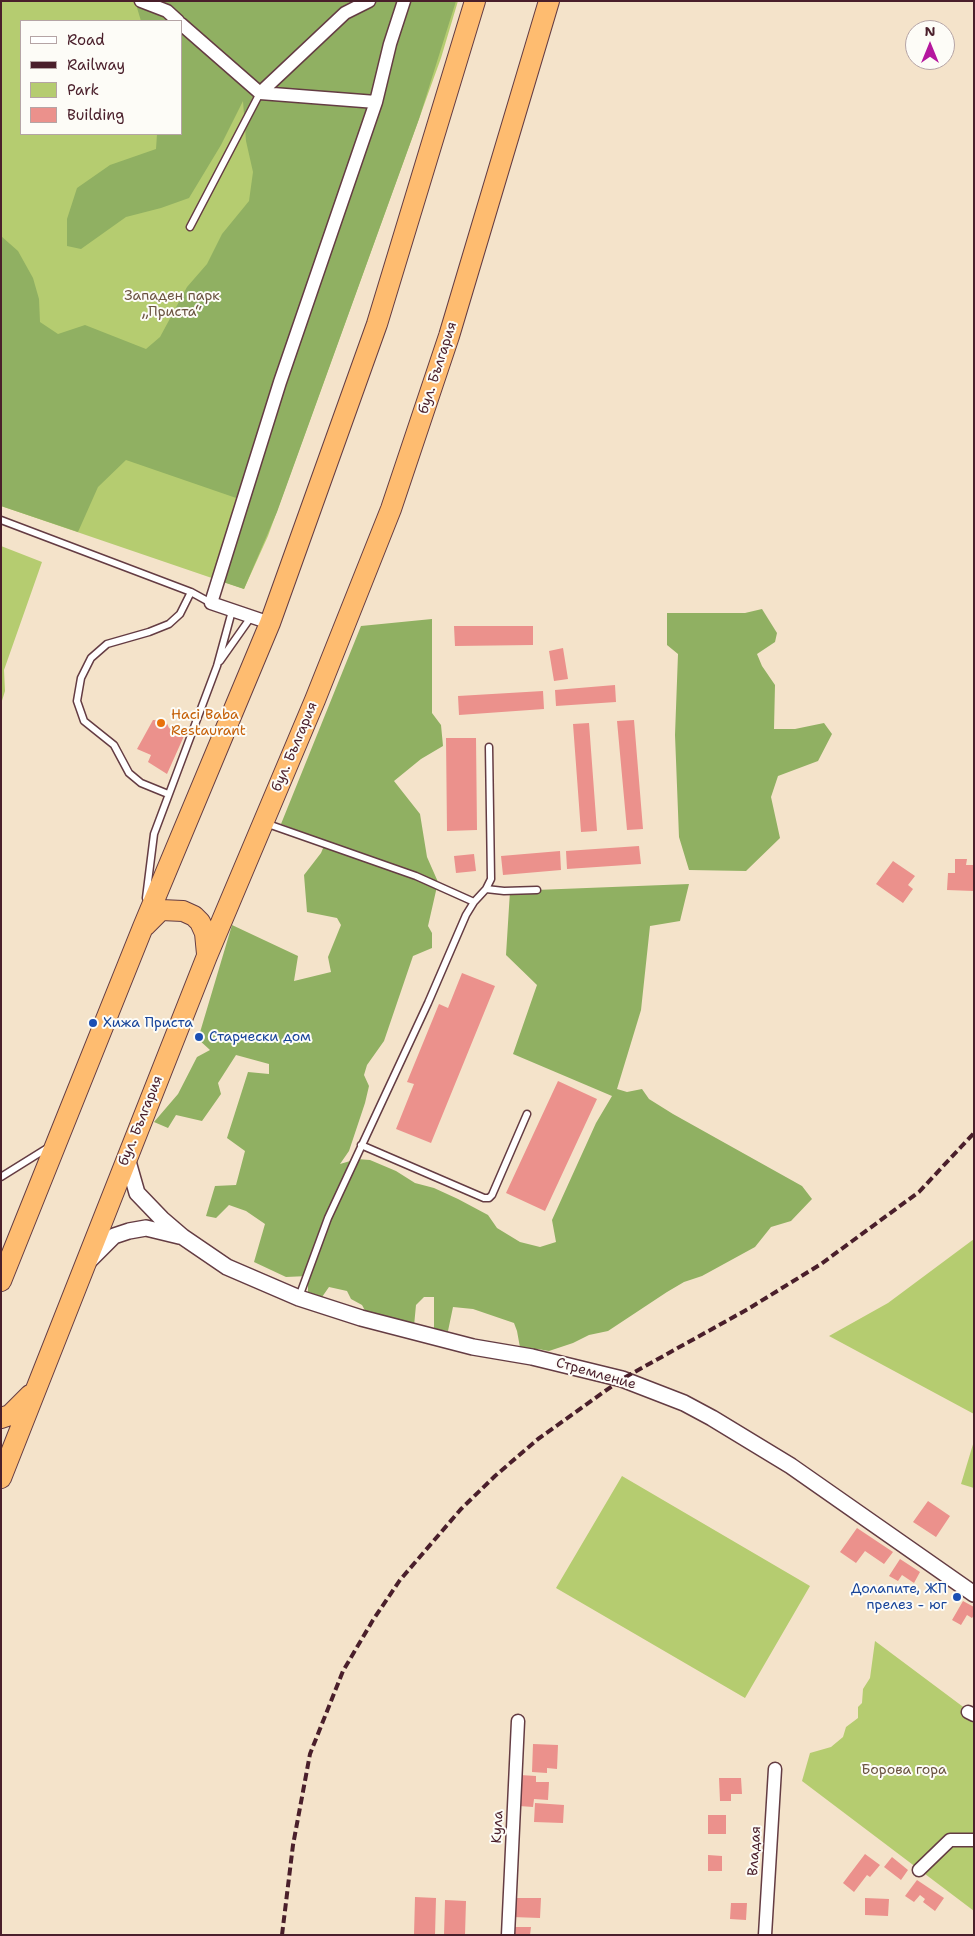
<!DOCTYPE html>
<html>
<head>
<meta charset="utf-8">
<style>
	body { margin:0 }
	#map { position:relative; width:975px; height:1936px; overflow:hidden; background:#f4e3ca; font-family:"Shantell Sans",sans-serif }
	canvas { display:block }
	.frame { position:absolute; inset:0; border:2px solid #4a1f2b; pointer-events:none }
	.legend { position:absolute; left:20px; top:20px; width:162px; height:115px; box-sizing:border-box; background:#fdfcf7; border:1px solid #b5a4a5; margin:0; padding:6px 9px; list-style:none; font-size:15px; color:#4a1f2b }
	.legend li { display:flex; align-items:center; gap:10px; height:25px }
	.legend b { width:25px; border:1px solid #b5a4a5 }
	.north { position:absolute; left:905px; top:20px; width:50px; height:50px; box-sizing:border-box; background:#fdfcf7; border:1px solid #b5a4a5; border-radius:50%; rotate:0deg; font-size:14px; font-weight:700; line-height:20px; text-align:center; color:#4a1f2b }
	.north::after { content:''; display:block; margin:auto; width:18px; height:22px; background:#b5179e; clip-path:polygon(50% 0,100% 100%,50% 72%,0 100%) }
</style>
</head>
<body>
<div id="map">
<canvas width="975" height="1936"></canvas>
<div class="frame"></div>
<ul class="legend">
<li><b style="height:6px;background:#fff"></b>Road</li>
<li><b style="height:6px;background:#4a1f2b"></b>Railway</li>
<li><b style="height:14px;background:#b5cc70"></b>Park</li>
<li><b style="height:14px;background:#eb918c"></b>Building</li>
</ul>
<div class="north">N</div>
</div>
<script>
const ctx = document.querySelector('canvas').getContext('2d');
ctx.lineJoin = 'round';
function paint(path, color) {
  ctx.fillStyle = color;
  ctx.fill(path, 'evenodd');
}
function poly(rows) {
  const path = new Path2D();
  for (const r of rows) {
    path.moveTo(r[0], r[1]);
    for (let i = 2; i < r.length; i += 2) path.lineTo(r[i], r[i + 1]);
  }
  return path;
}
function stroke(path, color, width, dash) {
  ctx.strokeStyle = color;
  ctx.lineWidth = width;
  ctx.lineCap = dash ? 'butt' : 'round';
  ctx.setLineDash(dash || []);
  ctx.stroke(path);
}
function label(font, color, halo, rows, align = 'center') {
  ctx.font = font + ' "Shantell Sans",sans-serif';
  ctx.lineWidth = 4;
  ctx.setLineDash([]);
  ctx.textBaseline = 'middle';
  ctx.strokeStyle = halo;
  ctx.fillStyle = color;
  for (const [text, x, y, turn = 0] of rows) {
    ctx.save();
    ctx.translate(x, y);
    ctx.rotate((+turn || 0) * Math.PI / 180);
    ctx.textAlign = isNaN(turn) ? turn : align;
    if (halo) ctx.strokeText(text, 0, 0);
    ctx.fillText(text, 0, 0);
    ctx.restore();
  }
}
paint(poly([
	[1,1,458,1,441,58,268,536,244,589,1,506],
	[21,21,181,21,181,134,21,134],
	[1,546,42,562,4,670,5,691,1,704],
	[974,1239,974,1414,829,1336,888,1303],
	[974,1441,974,1488,961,1484],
	[622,1476,810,1586,745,1698,556,1588],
	[875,1641,974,1715,974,1911,802,1781,810,1753,831,1747,843,1737,846,1727,858,1718,858,1707,862,1703,863,1689,870,1678]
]), '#b5cc70');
paint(poly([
	[135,1,456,1,419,119,277,512,244,589,217,580,242,500,126,460,98,487,78,532,1,506,1,236,18,251,33,278,39,299,40,322,58,334,85,325,146,349,160,337,187,287,207,264,222,234,249,201,253,172,246,141,243,101,221,145,189,198,161,208,126,217,81,249,67,246,67,219,77,188,110,165,156,149,157,134,181,134,181,21,141,21],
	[762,609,777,633,775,642,757,654,762,666,775,685,774,729,795,729,824,723,832,734,818,761,778,776,771,797,780,838,746,871,689,870,679,837,675,735,678,654,667,645,667,613,745,613],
	[432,619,432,713,441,725,443,746,421,759,394,781,420,814,427,857,438,882,428,926,432,933,432,948,413,956,384,1041,367,1065,364,1075,369,1086,365,1103,349,1151,340,1164,357,1159,370,1160,396,1171,415,1183,434,1188,458,1199,488,1215,497,1228,520,1242,540,1247,556,1242,552,1220,596,1123,612,1096,513,1054,537,985,506,955,510,891,689,884,680,921,650,926,641,1010,617,1089,627,1092,642,1089,649,1099,673,1114,802,1186,812,1199,791,1221,771,1227,755,1247,702,1276,684,1282,667,1292,608,1331,589,1335,573,1343,549,1351,538,1349,532,1357,521,1353,517,1331,514,1323,473,1309,453,1307,448,1331,434,1329,434,1297,424,1297,416,1305,414,1326,368,1316,362,1305,351,1299,347,1291,329,1287,322,1297,308,1292,308,1276,286,1277,254,1262,265,1224,246,1211,229,1205,216,1218,206,1216,215,1186,236,1185,245,1151,227,1138,248,1072,269,1074,269,1064,236,1055,218,1083,221,1094,202,1121,176,1115,168,1128,154,1122,178,1094,197,1057,210,1050,198,1039,232,925,298,956,294,981,331,972,328,957,341,925,337,918,307,912,304,875,321,853,326,841,281,824,361,626]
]), '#90b062');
paint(poly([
	[454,626,533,626,533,645,455,646],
	[563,648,568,679,554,681,549,651],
	[615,685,616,702,556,706,555,690],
	[543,691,544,709,459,715,458,696],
	[153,720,166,721,169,728,184,736,167,774,148,762,151,755,137,749],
	[634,720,643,829,627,830,617,721],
	[589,723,597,831,581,832,573,724],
	[446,738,476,738,477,830,447,831],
	[639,846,641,864,567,869,566,851],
	[560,851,561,870,503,875,501,856],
	[474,854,476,871,456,873,454,856],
	[955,859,967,859,966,865,974,865,974,891,947,890,948,873,955,873],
	[893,861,915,876,908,885,913,889,903,903,876,884],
	[462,973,495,986,431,1143,396,1129,414,1084,407,1082,439,1004,448,1008],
	[558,1081,597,1099,545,1211,506,1193],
	[928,1501,950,1516,936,1537,913,1522],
	[857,1528,893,1552,884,1564,865,1551,856,1563,840,1552],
	[900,1559,920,1572,914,1583,902,1575,898,1581,889,1576],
	[963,1601,974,1607,974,1615,972,1618,967,1615,961,1625,952,1620],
	[533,1744,558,1745,557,1769,547,1768,547,1773,532,1772],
	[520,1775,536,1776,536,1782,549,1782,548,1800,534,1799,533,1807,519,1806],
	[719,1778,741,1778,742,1794,731,1794,731,1801,720,1801],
	[535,1803,564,1805,563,1823,534,1822],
	[708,1815,726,1815,726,1834,708,1834],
	[865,1854,880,1865,870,1877,867,1875,854,1892,843,1883],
	[708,1855,722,1856,722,1871,708,1871],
	[892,1857,908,1870,901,1880,884,1867],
	[917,1880,944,1898,935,1911,923,1902,925,1899,920,1895,914,1902,905,1896],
	[415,1897,436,1898,435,1935,414,1935],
	[513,1898,541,1898,540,1918,512,1917],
	[865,1898,889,1899,888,1916,865,1915],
	[445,1900,466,1901,465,1935,444,1935],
	[731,1903,747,1903,746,1920,730,1919],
	[513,1927,531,1927,530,1935,513,1935]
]), '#eb918c');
const service = poly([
	[190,227,260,93],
	[1,520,191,592,211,603],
	[220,661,251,617],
	[168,794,141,783,129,773,114,745,84,721,77,701,81,678,91,658,107,644,149,632,169,624,180,614,191,592],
	[265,823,416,876,474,902],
	[486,889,504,891,537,890],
	[146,898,154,834,217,666,232,611],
	[361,1145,484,1198,489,1198,492,1195,527,1114],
	[1,1177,49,1147],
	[299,1297,328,1218,428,1003,466,915,474,902,486,889,491,879,489,747]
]);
const minor = poly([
	[141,1,167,11,178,21],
	[181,24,260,93,376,102],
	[260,93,345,13,369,1],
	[270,623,211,603,280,382,376,102,390,44,404,1],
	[968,1712,974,1715],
	[919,1870,950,1840,974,1840],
	[508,1935,518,1721],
	[765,1935,775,1769]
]);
const tertiary = poly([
	[127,1158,137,1193,162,1219,183,1237,227,1267,299,1298,361,1318,473,1347,532,1357,622,1379,684,1403,712,1418,791,1466,974,1594],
	[89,1261,114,1236,129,1231,146,1228,179,1236]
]);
const trunk = poly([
	[145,926,161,910,183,911,194,916,200,922,205,933,207,954],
	[1,1281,143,927,270,623,377,324,475,1],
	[1,1418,10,1415,30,1395],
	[1,1478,207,956,315,700,391,509,449,336,549,1]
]);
stroke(service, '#643c43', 9);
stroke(minor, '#643c43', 15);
stroke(tertiary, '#643c43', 18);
stroke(trunk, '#643c43', 22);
stroke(service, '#fff', 6);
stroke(minor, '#fff', 12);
stroke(tertiary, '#fff', 15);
stroke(trunk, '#febc70', 20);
stroke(poly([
	[282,1935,293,1845,310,1754,343,1671,373,1620,400,1580,461,1509,495,1476,538,1439,622,1379,748,1309,821,1264,919,1192,974,1133]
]), '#4a1f2b', 4, [8, 4]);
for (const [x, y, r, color] of [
	[161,723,5,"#e8710a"],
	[93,1023,5,"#1a4fb4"],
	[199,1037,5,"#1a4fb4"],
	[957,1597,5,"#1a4fb4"]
]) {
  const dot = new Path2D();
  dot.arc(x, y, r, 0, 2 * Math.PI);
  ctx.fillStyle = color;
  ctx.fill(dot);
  stroke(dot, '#fdfcf7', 2);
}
label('14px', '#6a5340', '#fdfcf7', [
	["Западен парк",172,296],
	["„Приста“",172,312],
	["Борова гора",904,1770]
]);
label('14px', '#4a1f2b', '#fdfcf7', [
	["бул. България",438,368,-72],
	["бул. България",295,747,-67],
	["бул. България",141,1121,-68],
	["Стремление",596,1374,16],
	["Кула",498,1827,-87],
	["Владая",755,1851,-86]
]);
label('14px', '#c56008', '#fdfcf7', [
	["Haci Baba",171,715],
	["Restaurant",171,731]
], 'left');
label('14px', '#164399', '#fdfcf7', [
	["Хижа Приста",103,1023],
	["Старчески дом",209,1037],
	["Долапите, ЖП",947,1589,"right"],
	["прелез - юг",947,1605,"right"]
], 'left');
</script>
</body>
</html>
